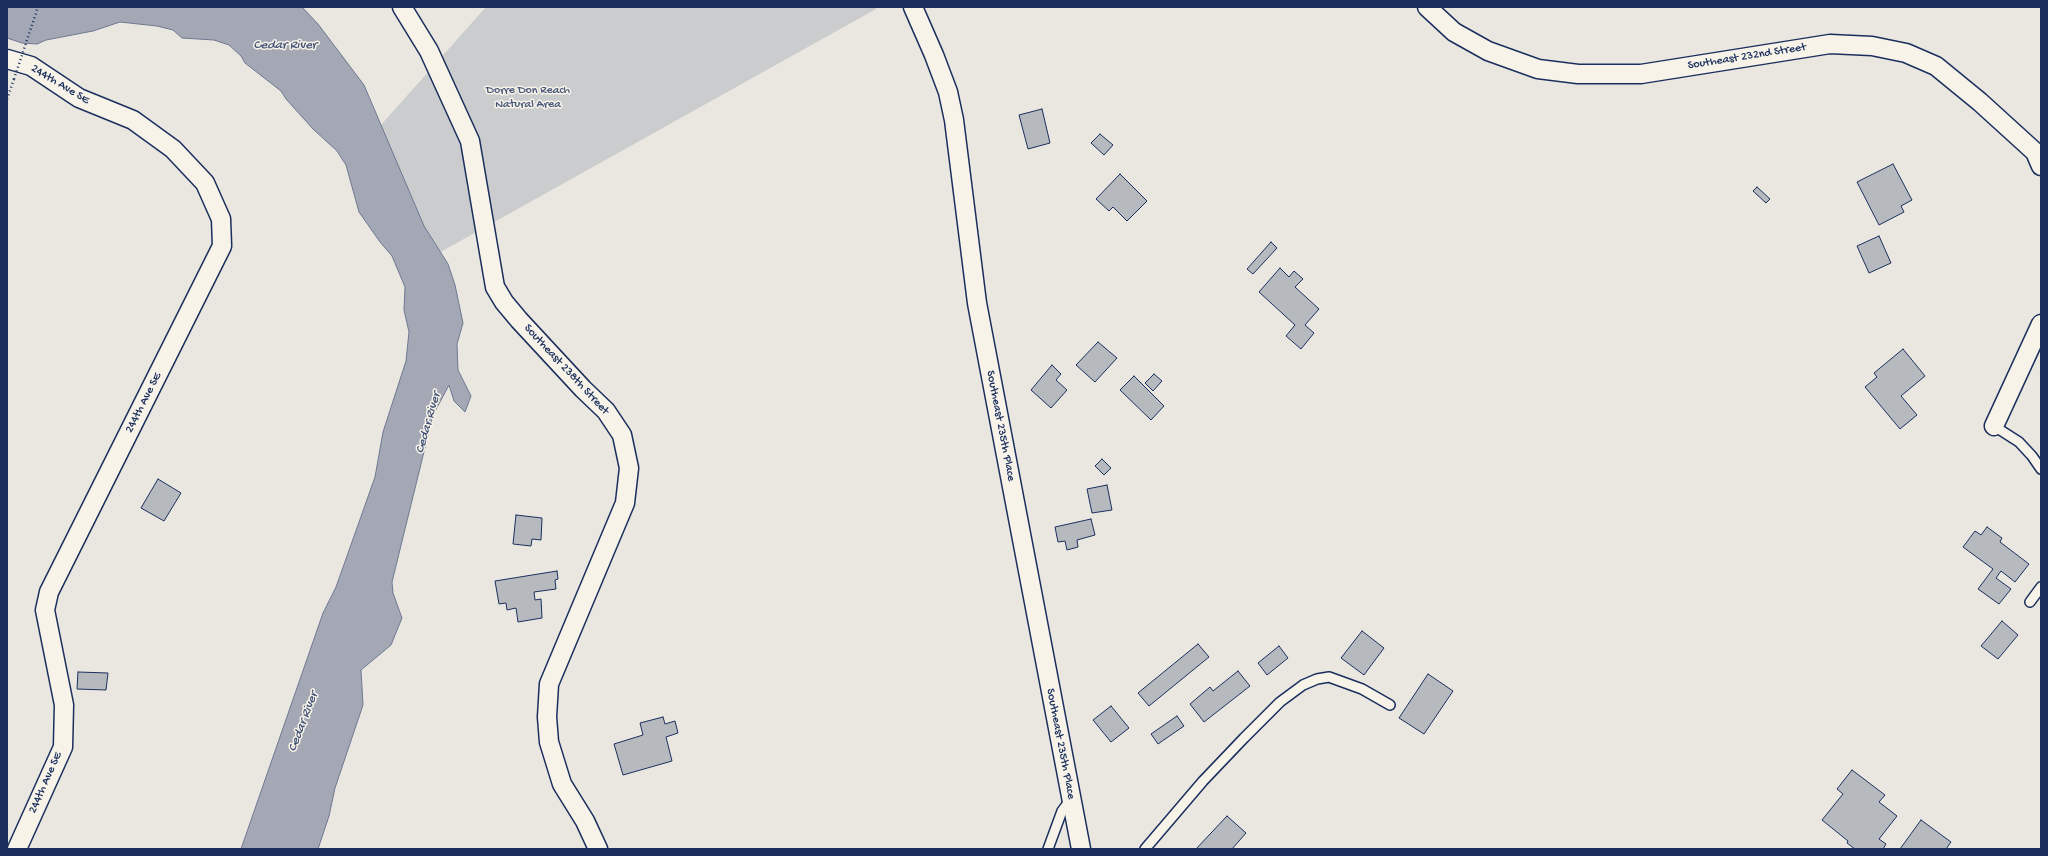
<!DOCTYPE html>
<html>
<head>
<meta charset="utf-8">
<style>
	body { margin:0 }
	#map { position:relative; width:2048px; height:856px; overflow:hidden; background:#eae7e0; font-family:"Gochi Hand",sans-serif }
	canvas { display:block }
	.frame { position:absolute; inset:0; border:8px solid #1b2f5e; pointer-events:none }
</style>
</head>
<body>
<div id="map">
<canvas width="2048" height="856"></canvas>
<div class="frame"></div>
</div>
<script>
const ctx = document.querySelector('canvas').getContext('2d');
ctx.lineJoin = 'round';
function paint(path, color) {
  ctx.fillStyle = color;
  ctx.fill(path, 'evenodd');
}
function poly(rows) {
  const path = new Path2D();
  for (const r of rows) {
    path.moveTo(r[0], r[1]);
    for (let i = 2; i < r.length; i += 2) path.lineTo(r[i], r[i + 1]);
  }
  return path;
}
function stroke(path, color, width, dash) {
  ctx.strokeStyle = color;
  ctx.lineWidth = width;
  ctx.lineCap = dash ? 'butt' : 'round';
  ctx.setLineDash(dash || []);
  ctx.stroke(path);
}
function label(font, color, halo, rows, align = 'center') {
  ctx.font = font + ' "Gochi Hand",sans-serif';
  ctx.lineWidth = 3;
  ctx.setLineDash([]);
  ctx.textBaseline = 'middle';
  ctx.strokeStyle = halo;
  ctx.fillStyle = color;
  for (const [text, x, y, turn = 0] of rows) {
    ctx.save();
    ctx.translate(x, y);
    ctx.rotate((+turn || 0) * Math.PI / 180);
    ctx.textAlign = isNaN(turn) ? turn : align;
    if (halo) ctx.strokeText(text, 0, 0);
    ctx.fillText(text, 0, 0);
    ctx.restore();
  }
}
paint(poly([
	[486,7,876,7,876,9,437,254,422,230,380,126]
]), '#cbcccd');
const water = poly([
	[7,7,302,7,318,24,364,85,424,226,448,264,455,285,463,323,457,344,458,370,471,396,465,412,454,401,449,385,433,415,392,582,393,593,402,618,391,645,361,670,363,705,335,788,329,816,318,849,241,849,323,613,336,587,375,477,383,432,406,361,409,332,404,310,405,287,392,256,380,242,359,212,346,165,337,151,313,129,286,99,281,91,245,63,241,56,229,45,214,40,182,38,173,30,157,26,120,22,93,31,46,40,37,44,22,43,7,38,7,7]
]);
paint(water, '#a3a8b4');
stroke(water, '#6d7892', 1);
const building = poly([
	[1042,109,1050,143,1028,149,1019,115,1042,109],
	[1100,134,1113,145,1104,155,1091,143,1100,134],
	[1893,164,1912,200,1901,206,1904,212,1879,225,1857,182,1893,164],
	[1120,174,1147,201,1127,221,1113,207,1109,211,1096,199,1120,174],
	[1757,187,1770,199,1766,203,1753,191,1757,187],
	[1879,236,1891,263,1869,273,1857,246,1879,236],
	[1271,242,1277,248,1253,274,1247,269,1271,242],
	[1280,268,1289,277,1294,271,1303,279,1295,287,1319,309,1305,325,1314,333,1301,349,1286,336,1295,325,1259,292,1280,268],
	[1098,342,1117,358,1095,382,1076,365,1098,342],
	[1903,349,1925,376,1901,396,1917,415,1900,429,1865,387,1877,377,1874,373,1903,349],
	[1052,365,1061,374,1056,380,1067,390,1051,408,1031,390,1052,365],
	[1154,374,1162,381,1153,391,1145,383,1154,374],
	[1134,376,1164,406,1151,420,1120,390,1134,376],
	[1102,459,1111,468,1104,475,1095,466,1102,459],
	[158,479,181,493,164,521,141,508,158,479],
	[1107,485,1112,510,1092,513,1087,489,1107,485],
	[516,515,542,518,541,540,532,539,531,546,513,544,516,515],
	[1091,519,1095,535,1077,540,1078,547,1067,550,1065,541,1058,542,1055,527,1091,519],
	[1987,527,2002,538,2000,542,2029,564,2015,582,2001,571,1996,578,2011,589,1999,604,1978,589,1993,569,1963,547,1975,531,1981,535,1987,527],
	[557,571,558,579,555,580,556,589,534,592,535,600,541,599,542,618,518,622,516,608,507,610,506,603,499,604,495,581,557,571],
	[2002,621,2018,635,1998,659,1981,646,2002,621],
	[1362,631,1384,648,1364,675,1341,658,1362,631],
	[1198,644,1209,657,1149,706,1138,693,1198,644],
	[1279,646,1288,658,1267,675,1258,663,1279,646],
	[1238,671,1250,686,1204,722,1190,704,1210,687,1213,691,1238,671],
	[78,672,108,673,106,690,77,689,78,672],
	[1428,674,1453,691,1424,734,1399,718,1428,674],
	[1111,706,1129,728,1111,742,1093,720,1111,706],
	[1177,716,1184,726,1158,744,1151,734,1177,716],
	[663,717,665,724,675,721,678,733,666,737,672,761,623,775,614,744,643,735,640,723,663,717],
	[1852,770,1885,795,1879,802,1897,816,1879,839,1886,844,1883,849,1855,849,1847,843,1848,841,1822,820,1843,794,1837,789,1852,770],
	[1227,816,1246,833,1232,849,1196,849,1227,816],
	[1921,820,1951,842,1946,849,1900,849,1921,820]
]);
paint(building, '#b6babf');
stroke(building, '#1b2f5e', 1);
const lane = poly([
	[1994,426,2019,442,2032,456,2041,469],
	[2030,602,2041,587],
	[1048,849,1062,811,1071,799],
	[1145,849,1203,781,1244,738,1280,702,1303,685,1317,679,1329,677,1362,689,1390,705]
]);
const street = poly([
	[402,7,429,51,470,141,495,287,504,302,519,320,583,389,606,411,622,435,629,468,625,503,549,684,547,717,549,742,562,784,585,821,598,849],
	[913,7,934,55,948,92,954,120,977,303,1081,849],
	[1427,7,1454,32,1488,51,1538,69,1578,74,1641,74,1830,44,1872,46,1906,53,1936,66,1980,102,2035,152,2041,166],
	[7,59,31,66,79,98,133,120,173,149,205,183,221,219,222,246,49,592,45,610,64,705,63,747,17,849],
	[1994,426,2041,324]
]);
stroke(lane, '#1b2f5e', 12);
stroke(street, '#1b2f5e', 21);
stroke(poly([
	[7,99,14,79]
]), '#1b2f5e', 2.5, [1, 3]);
stroke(lane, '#f7f3e8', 9);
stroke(street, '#f7f3e8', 18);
stroke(poly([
	[14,79,38,7]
]), '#1b2f5e', 2.5, [1, 3]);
label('12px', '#1b2f5e', '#f7f3e8', [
	["Southeast 232nd Street",1747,57,-9],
	["244th Ave SE",60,85,31],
	["Southeast 238th Street",566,370,47],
	["244th Ave SE",144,403,-63],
	["Southeast 235th Place",1000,426,79],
	["Southeast 235th Place",1060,744,79],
	["244th Ave SE",46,783,-66]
]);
label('12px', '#47567a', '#f7f3e8', [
	["Dorre Don Reach",528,91],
	["Natural Area",528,105]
]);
label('italic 13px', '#445378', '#f7f3e8', [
	["Cedar River",285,46],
	["Cedar River",429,423,-74],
	["Cedar River",304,722,-69]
]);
</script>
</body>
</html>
